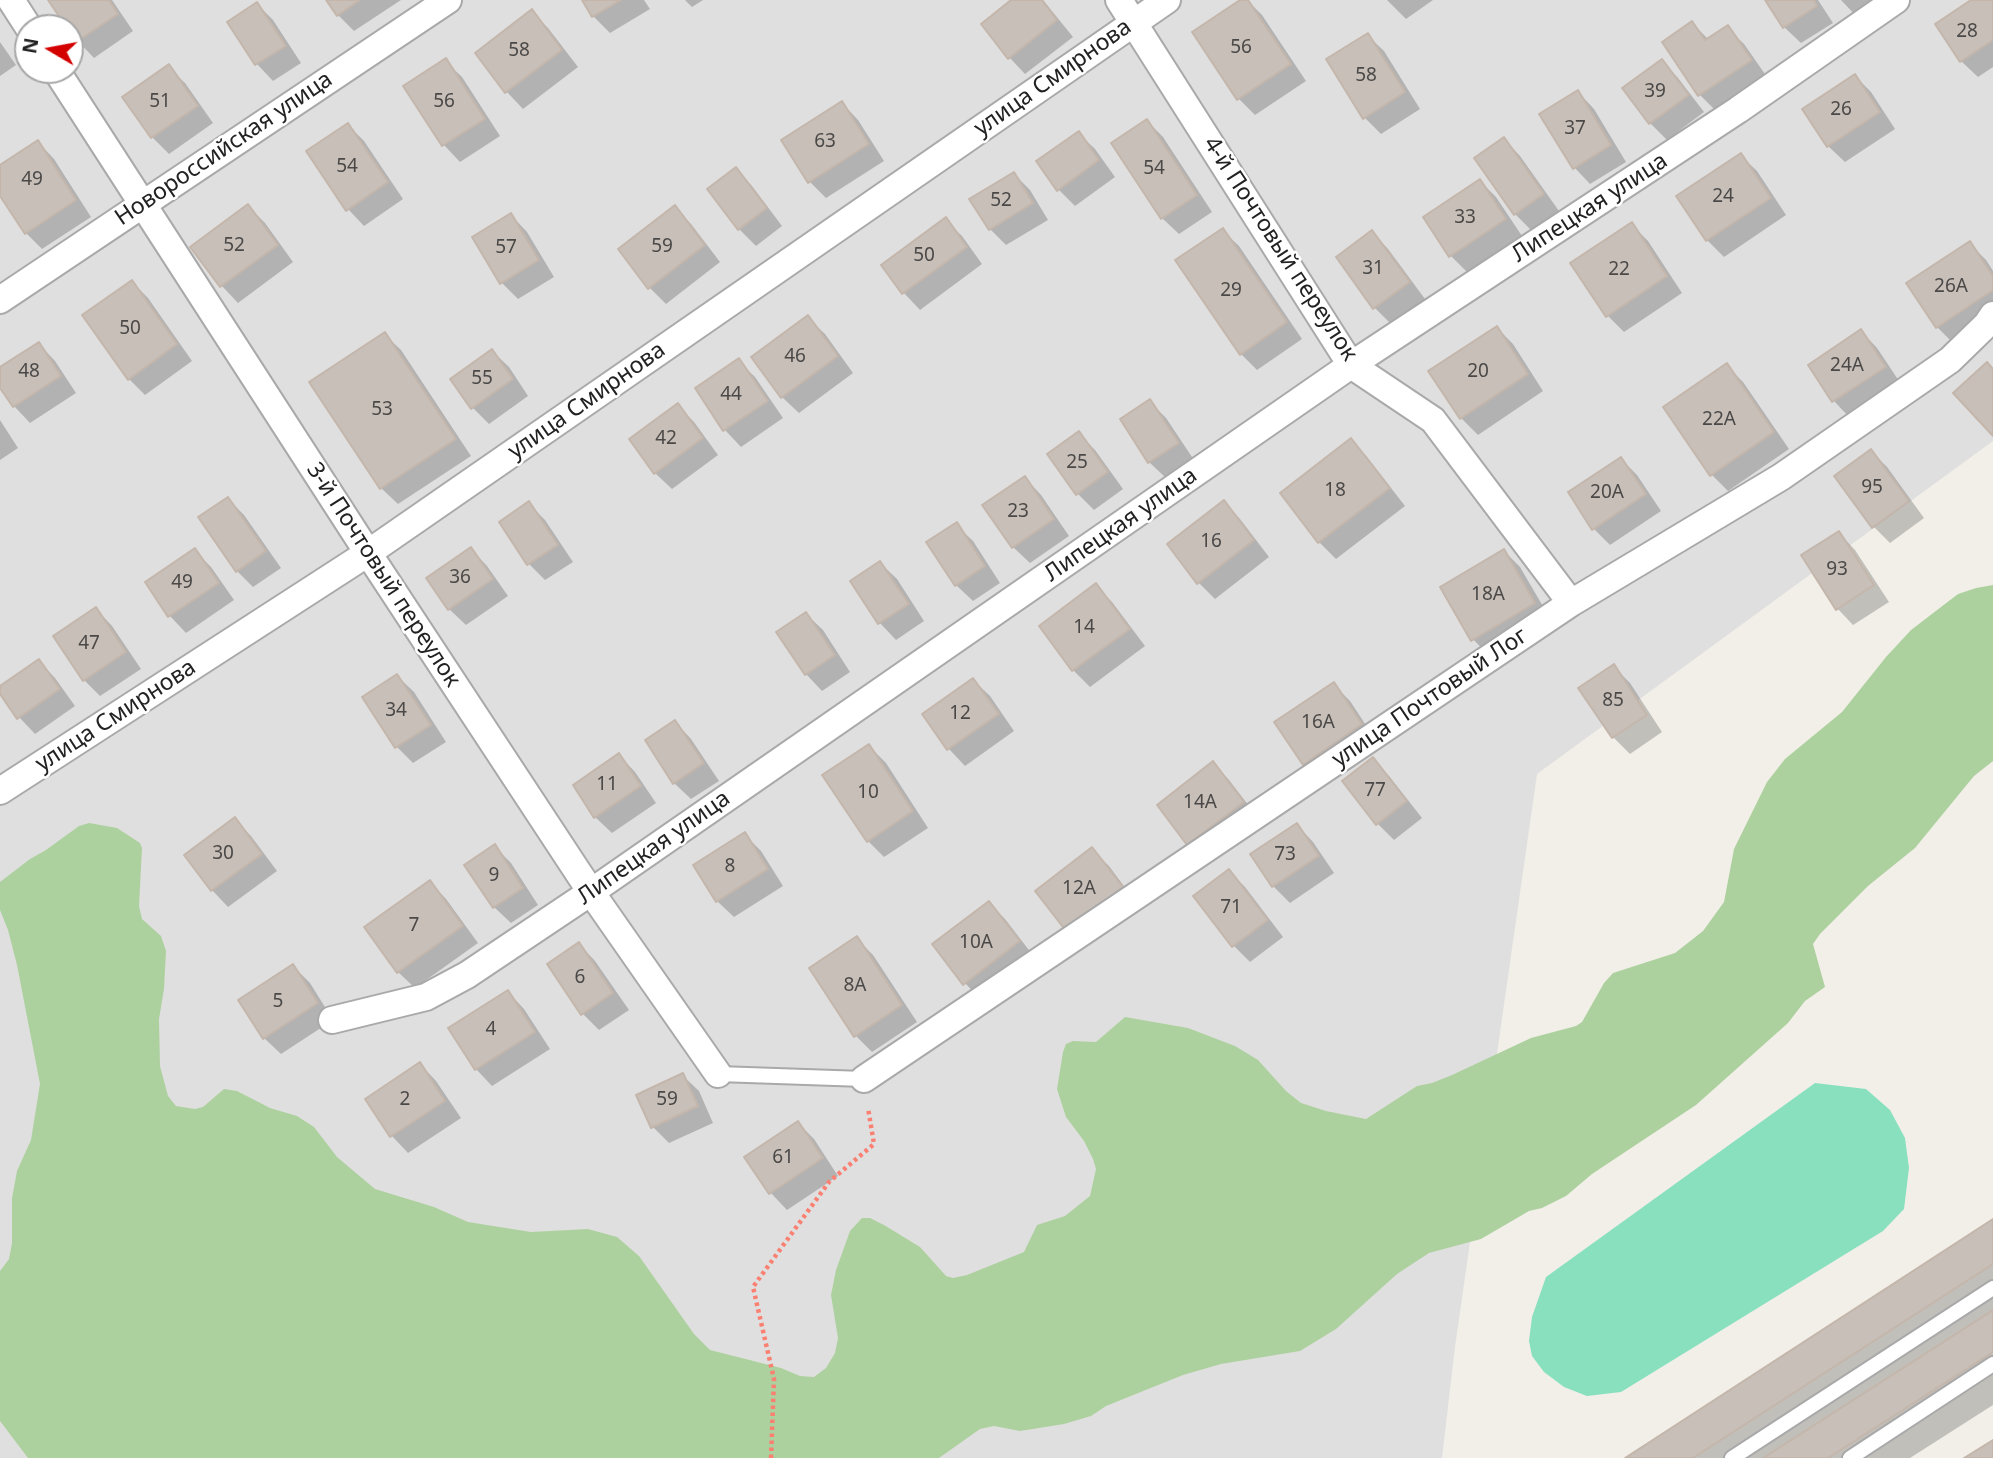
<!DOCTYPE html>
<html>
<head>
<meta charset="utf-8">
<style>
	body { margin:0 }
	#map { position:relative; width:1993px; height:1458px; overflow:hidden; background:#f2efe9; font-family:"Noto Sans",sans-serif }
	canvas { display:block }
	.north { position:absolute; left:14px; top:14px; width:70px; height:70px; box-sizing:border-box; background:#fff; border:2px solid #a7a7a7; border-radius:50%; rotate:280deg; font-size:19px; font-weight:700; line-height:28px; text-align:center; color:#222 }
	.north::after { content:''; display:block; margin:auto; width:24px; height:32px; background:#d40000; clip-path:polygon(50% 0,100% 100%,50% 72%,0 100%) }
</style>
</head>
<body>
<div id="map">
<canvas width="1993" height="1458"></canvas>
<div class="north">N</div>
</div>
<script>
const ctx = document.querySelector('canvas').getContext('2d');
ctx.lineJoin = 'round';
function paint(path, color) {
  ctx.fillStyle = color;
  ctx.fill(path, 'evenodd');
}
function poly(rows) {
  const path = new Path2D();
  for (const r of rows) {
    path.moveTo(r[0], r[1]);
    for (let i = 2; i < r.length; i += 2) path.lineTo(r[i], r[i + 1]);
  }
  return path;
}
function stroke(path, color, width, dash) {
  ctx.strokeStyle = color;
  ctx.lineWidth = width;
  ctx.lineCap = dash ? 'butt' : 'round';
  ctx.setLineDash(dash || []);
  ctx.stroke(path);
}
function label(font, color, halo, rows, align = 'center') {
  ctx.font = font + ' "Noto Sans",sans-serif';
  ctx.lineWidth = 5;
  ctx.setLineDash([]);
  ctx.textBaseline = 'middle';
  ctx.strokeStyle = halo;
  ctx.fillStyle = color;
  for (const [text, x, y, turn = 0] of rows) {
    ctx.save();
    ctx.translate(x, y);
    ctx.rotate((+turn || 0) * Math.PI / 180);
    ctx.textAlign = isNaN(turn) ? turn : align;
    if (halo) ctx.strokeText(text, 0, 0);
    ctx.fillText(text, 0, 0);
    ctx.restore();
  }
}
paint(poly([
	[0,0,1993,0,1993,441,1537,774,1455,1347,1442,1458,0,1458],
	[28,28,70,28,70,70,28,70]
]), '#e0dfdf');
paint(poly([
	[1993,585,1993,761,1974,776,1915,848,1868,886,1820,934,1813,944,1825,987,1805,1001,1788,1023,1696,1105,1592,1174,1566,1196,1542,1208,1529,1211,1481,1239,1429,1253,1397,1274,1336,1329,1300,1351,1221,1364,1183,1375,1106,1406,1091,1416,1064,1424,1020,1431,994,1426,980,1429,939,1458,28,1458,0,1421,0,1271,9,1259,12,1243,12,1198,17,1171,31,1140,40,1084,17,965,8,930,0,910,0,882,30,859,46,850,79,826,89,823,117,828,140,843,142,848,139,906,142,919,161,936,166,951,164,989,159,1019,160,1066,168,1096,176,1106,195,1109,203,1107,224,1089,237,1091,270,1108,297,1116,314,1127,337,1157,375,1189,434,1207,468,1222,531,1232,588,1229,617,1237,639,1256,694,1334,710,1350,781,1368,800,1376,814,1377,826,1368,835,1353,838,1338,831,1295,836,1270,850,1231,862,1218,870,1218,884,1225,920,1247,946,1276,953,1278,967,1275,1024,1252,1037,1225,1065,1216,1090,1196,1096,1169,1093,1159,1084,1141,1066,1117,1057,1089,1063,1052,1066,1044,1073,1041,1096,1042,1125,1017,1188,1028,1235,1046,1258,1060,1286,1091,1301,1103,1326,1111,1366,1119,1417,1086,1432,1083,1452,1075,1531,1038,1576,1026,1582,1022,1604,983,1613,973,1675,953,1703,931,1724,902,1734,849,1767,782,1785,759,1842,712,1886,657,1911,630,1958,594,1976,588]
]), '#add19e');
paint(poly([
	[1815,1083,1866,1089,1890,1110,1905,1138,1909,1168,1904,1209,1883,1231,1621,1392,1587,1396,1564,1387,1544,1372,1532,1356,1529,1341,1532,1317,1546,1277]
]), '#88e0be');
paint(poly([
	[50,0,112,0,133,31,94,58,78,41],
	[328,0,401,0,354,31,338,15],
	[584,0,644,0,650,9,610,33,593,16],
	[685,0,703,0,692,7],
	[1014,0,1043,0,1073,37,1025,74,1009,57],
	[1243,0,1247,0,1262,15,1306,81,1255,115,1239,99,1194,33],
	[1387,0,1433,0,1406,19],
	[1767,0,1818,0,1833,23,1801,43,1784,27],
	[1841,0,1887,0,1859,19],
	[1974,0,1993,0,1993,67,1978,77,1961,61],
	[257,4,273,20,301,63,273,81,257,64,229,23],
	[532,12,548,28,578,67,523,109,507,92,477,53],
	[1692,23,1709,40,1727,28,1744,44,1767,77,1716,111,1700,95,1665,42],
	[1367,35,1384,51,1420,109,1381,134,1365,118,1328,60],
	[0,42,16,65,0,76],
	[445,61,462,77,500,136,460,162,444,145,405,87],
	[1662,61,1678,78,1704,112,1667,140,1650,123,1625,89],
	[168,67,185,83,213,123,169,154,152,137,125,98],
	[1855,76,1871,92,1895,129,1845,162,1828,146],
	[1578,92,1594,109,1626,162,1590,184,1574,167],
	[842,103,858,120,884,161,826,198,810,182],
	[1147,121,1163,137,1212,212,1179,234,1162,218],
	[348,125,364,141,403,199,364,226,348,209],
	[1078,133,1095,149,1115,177,1075,206,1059,190,1039,161],
	[1504,139,1520,156,1559,211,1532,231,1515,214,1477,159],
	[38,142,54,159,91,217,42,249,26,233,0,193,0,167],
	[1740,155,1757,171,1786,215,1724,257,1707,240],
	[736,169,752,186,782,226,756,246,739,229,709,189],
	[1014,174,1030,190,1048,220,1006,245,990,229],
	[1480,181,1496,197,1522,236,1467,272,1451,256],
	[248,206,265,223,293,262,238,303,222,286,193,247],
	[675,208,691,224,720,262,666,304,650,288,620,249],
	[511,215,527,232,554,277,518,299,502,283],
	[945,220,962,236,982,264,920,310,904,293,883,265],
	[1631,224,1648,241,1682,293,1624,332,1608,316],
	[1222,230,1239,246,1302,339,1257,370,1241,354],
	[1372,232,1388,249,1425,299,1391,324,1375,308],
	[1969,243,1986,260,1993,271,1993,317,1953,343,1937,327],
	[132,282,148,298,192,361,145,395,129,379],
	[808,318,825,334,853,373,799,413,782,397],
	[1497,328,1513,344,1543,391,1478,435,1461,418,1430,371],
	[1861,331,1877,348,1901,384,1850,418,1834,401,1810,365],
	[384,334,401,350,471,456,398,504,381,488],
	[39,344,55,361,76,393,30,423,14,406,0,384,0,369],
	[492,351,509,367,528,396,489,424,472,407],
	[738,361,755,377,783,418,741,447,725,430,697,389],
	[1727,366,1743,382,1789,449,1728,491,1712,475],
	[1150,402,1166,418,1194,460,1166,478,1149,462],
	[678,406,694,422,718,455,672,489,655,473],
	[0,420,18,448,0,460],
	[1079,434,1095,450,1123,489,1094,510,1077,493],
	[1351,440,1367,457,1405,506,1336,559,1319,542,1282,493],
	[1871,451,1887,467,1924,518,1890,543,1873,526],
	[1621,459,1637,475,1661,511,1610,545,1594,529],
	[1025,478,1041,495,1069,536,1030,563,1013,547],
	[228,499,244,515,281,568,253,587,237,571],
	[1224,502,1240,519,1269,557,1215,599,1199,583,1169,544],
	[529,504,545,520,573,562,545,580,529,564],
	[956,525,973,541,1000,583,973,601,956,585],
	[1839,533,1855,550,1889,602,1853,625,1837,608],
	[471,549,487,566,508,596,466,625,449,609],
	[194,550,211,567,234,600,186,633,170,616,147,583],
	[1504,551,1520,567,1551,620,1489,656,1473,639],
	[880,563,897,579,924,621,896,640,880,623,852,581],
	[1096,586,1112,602,1145,646,1090,687,1073,670],
	[96,609,112,626,141,669,100,696,84,680],
	[806,614,823,630,850,672,822,691,806,674],
	[39,661,55,678,75,706,35,734,19,717,0,691,0,688],
	[1614,667,1630,683,1662,732,1630,754,1613,737],
	[397,676,414,692,446,742,413,763,397,747],
	[973,680,990,696,1014,731,965,766,949,749,924,714],
	[1334,685,1350,701,1377,742,1321,780,1304,763],
	[675,722,691,739,719,781,691,799,674,783],
	[869,746,886,763,928,828,884,857,868,841],
	[619,755,635,772,656,803,612,833,595,817],
	[1373,760,1389,776,1422,818,1394,840,1378,824],
	[1213,764,1229,780,1259,819,1205,861,1189,844,1159,806],
	[235,820,251,836,277,871,228,907,212,890],
	[1297,825,1313,842,1334,873,1290,903,1273,886,1252,855],
	[745,835,761,851,783,886,734,917,717,901],
	[495,847,511,863,538,905,511,923,494,907],
	[1092,850,1109,866,1138,905,1084,946],
	[1229,871,1245,887,1283,937,1250,962,1234,946,1196,897],
	[430,882,446,899,478,943,415,988,398,972],
	[989,903,1005,919,1035,958,981,1000,965,983],
	[857,939,873,955,917,1022,872,1052,855,1035],
	[579,944,595,961,629,1010,599,1030,583,1014],
	[293,966,310,983,333,1020,281,1054,264,1038],
	[508,992,524,1009,550,1049,492,1086,476,1069,450,1029],
	[420,1064,436,1081,461,1118,408,1153,392,1136,367,1099],
	[682,1075,699,1091,713,1123,669,1143,653,1127],
	[798,1123,814,1139,838,1176,787,1210,771,1193,746,1157],
	[1993,1221,1993,1405,1910,1458,1628,1458]
]), '#0003');
const building = poly([
	[48,0,109,0,118,14,76,42,70,33,70,28,67,28,48,0],
	[326,0,360,0,337,16,326,0],
	[582,0,621,0,592,17,582,0],
	[1011,0,1042,0,1057,20,1008,59,981,24,1011,0],
	[1240,0,1248,0,1291,64,1237,100,1192,32,1240,0],
	[1765,0,1814,0,1817,6,1783,28,1765,0],
	[1971,0,1993,0,1993,40,1960,62,1935,24,1971,0],
	[257,2,286,46,255,65,227,22,257,2],
	[532,9,562,50,505,93,475,53,532,9],
	[1692,21,1705,40,1728,25,1752,60,1698,96,1662,42,1692,21],
	[1368,33,1405,92,1363,119,1326,59,1368,33],
	[446,58,485,119,442,146,403,86,446,58],
	[1662,59,1689,95,1649,124,1622,88,1662,59],
	[169,64,198,106,151,138,122,97,169,64],
	[1855,74,1880,112,1827,147,1802,109,1855,74],
	[1578,90,1611,145,1573,169,1539,114,1578,90],
	[842,101,869,144,808,183,781,140,842,101],
	[1147,119,1197,195,1161,219,1111,143,1147,119],
	[348,123,388,182,346,211,306,151,348,123],
	[1079,131,1099,160,1057,191,1036,161,1079,131],
	[1504,137,1544,194,1514,215,1474,158,1504,137],
	[38,140,76,200,25,234,0,196,0,165,38,140],
	[1741,153,1771,198,1706,241,1676,196,1741,153],
	[736,167,767,208,738,230,707,189,736,167],
	[1014,172,1033,203,989,230,969,199,1014,172],
	[1480,179,1506,219,1449,257,1423,217,1480,179],
	[248,204,278,245,220,287,190,247,248,204],
	[675,205,705,245,648,289,618,249,675,205],
	[511,213,539,260,500,284,472,237,511,213],
	[946,217,967,247,902,294,881,265,946,217],
	[1632,222,1667,276,1606,317,1570,263,1632,222],
	[1223,228,1287,322,1240,355,1175,260,1223,228],
	[1372,230,1410,282,1373,309,1336,257,1372,230],
	[1970,241,1993,276,1993,290,1936,328,1906,283,1970,241],
	[132,280,177,344,128,380,82,315,132,280],
	[808,315,838,356,781,398,751,357,808,315],
	[1497,326,1528,374,1460,419,1428,371,1497,326],
	[1861,329,1886,367,1832,402,1808,365,1861,329],
	[385,332,456,439,380,489,309,382,385,332],
	[39,342,61,376,13,407,0,388,0,367,39,342],
	[492,349,513,379,471,409,450,379,492,349],
	[739,358,768,401,723,431,695,388,739,358],
	[1987,362,1993,369,1993,436,1953,393,1987,362],
	[1727,363,1774,432,1710,476,1663,407,1727,363],
	[1150,399,1179,443,1148,463,1120,419,1150,399],
	[678,403,703,438,654,474,629,439,678,403],
	[1079,431,1108,472,1076,495,1047,454,1079,431],
	[1351,438,1390,488,1318,543,1280,493,1351,438],
	[1871,449,1909,501,1872,528,1834,476,1871,449],
	[1621,457,1646,494,1592,530,1568,492,1621,457],
	[1025,476,1054,519,1012,548,982,505,1025,476],
	[228,497,266,551,236,572,198,517,228,497],
	[1224,500,1254,540,1197,584,1167,544,1224,500],
	[529,501,558,545,527,565,499,522,529,501],
	[957,522,985,566,955,586,926,542,957,522],
	[1839,531,1874,585,1836,610,1801,555,1839,531],
	[471,547,493,579,448,610,426,578,471,547],
	[195,548,219,583,168,617,145,582,195,548],
	[1504,549,1535,603,1471,641,1440,587,1504,549],
	[880,561,909,604,878,624,850,581,880,561],
	[1096,583,1130,629,1072,671,1039,626,1096,583],
	[96,607,126,652,83,681,53,636,96,607],
	[806,612,835,655,805,675,776,632,806,612],
	[39,659,60,689,17,719,0,694,0,686,39,659],
	[1614,664,1647,715,1612,738,1578,688,1614,664],
	[397,674,431,725,395,748,362,697,397,674],
	[973,678,999,714,947,750,922,714,973,678],
	[1334,682,1362,724,1303,765,1274,722,1334,682],
	[675,720,704,763,673,784,645,740,675,720],
	[869,744,913,811,867,842,822,775,869,744],
	[619,753,641,786,594,818,573,785,619,753],
	[1373,757,1407,801,1376,825,1342,781,1373,757],
	[1213,761,1244,802,1187,845,1157,805,1213,761],
	[235,817,262,854,211,891,184,855,235,817],
	[1297,823,1319,856,1272,887,1250,854,1297,823],
	[745,832,768,869,716,902,693,865,745,832],
	[495,844,523,888,493,908,464,865,495,844],
	[1092,847,1123,887,1066,931,1035,891,1092,847],
	[1229,869,1268,920,1232,947,1193,896,1229,869],
	[430,880,463,926,397,973,364,927,430,880],
	[989,901,1020,941,963,985,932,944,989,901],
	[857,936,902,1005,854,1037,809,968,857,936],
	[579,942,613,993,581,1015,547,964,579,942],
	[293,964,318,1003,263,1039,238,1000,293,964],
	[508,990,535,1032,475,1070,448,1028,508,990],
	[420,1062,445,1101,390,1137,365,1099,420,1062],
	[683,1073,698,1106,651,1128,636,1095,683,1073],
	[798,1121,823,1158,769,1194,744,1157,798,1121],
	[1993,1219,1993,1264,1693,1458,1625,1458,1993,1219],
	[1993,1310,1993,1352,1828,1458,1763,1458,1993,1310],
	[1993,1440,1993,1458,1964,1458,1993,1440]
]);
paint(building, '#c7bfb8');
stroke(building, '#c4b6ab', 2);
const lane = poly([
	[718,1074,864,1079],
	[1732,1458,1993,1288],
	[1850,1458,1993,1364]
]);
const street = poly([
	[11,0,29,28],
	[1119,0,1351,365,1433,420,1571,603],
	[56,70,368,553,591,892,718,1074],
	[0,300,448,0],
	[0,791,368,553,1167,0],
	[332,1020,426,997,467,975,591,892,1351,365,1738,110,1896,0],
	[864,1079,1571,603,1781,477,1950,360,1987,324,1993,315]
]);
stroke(lane, '#a9a9a9', 18);
stroke(street, '#a9a9a9', 30);
stroke(poly([
	[771,1458,774,1379,753,1287,829,1182,874,1144,868,1108]
]), '#fa8072', 4.5, [3.5, 3.5]);
stroke(lane, '#fff', 14);
stroke(street, '#fff', 26);
label('19px', '#4b4948', null, [
	["28",1967,32],
	["56",1241,48],
	["58",519,51],
	["58",1366,76],
	["39",1655,92],
	["51",160,102],
	["56",444,102],
	["26",1841,110],
	["37",1575,129],
	["63",825,142],
	["54",347,167],
	["54",1154,169],
	["49",32,180],
	["24",1723,197],
	["52",1001,201],
	["33",1465,218],
	["52",234,246],
	["59",662,247],
	["57",506,248],
	["50",924,256],
	["31",1373,269],
	["22",1619,270],
	["26А",1951,287],
	["29",1231,291],
	["50",130,329],
	["46",795,357],
	["24А",1847,366],
	["48",29,372],
	["20",1478,372],
	["55",482,379],
	["44",731,395],
	["53",382,410],
	["22А",1719,420],
	["42",666,439],
	["25",1077,463],
	["95",1872,488],
	["18",1335,491],
	["20А",1607,493],
	["23",1018,512],
	["16",1211,542],
	["93",1837,570],
	["36",460,578],
	["49",182,583],
	["18А",1488,595],
	["14",1084,628],
	["47",89,644],
	["85",1613,701],
	["34",396,711],
	["12",960,714],
	["16А",1318,723],
	["11",607,785],
	["77",1375,791],
	["10",868,793],
	["14А",1200,803],
	["30",223,854],
	["73",1285,855],
	["8",730,867],
	["9",494,876],
	["12А",1079,889],
	["71",1231,908],
	["7",414,926],
	["10А",976,943],
	["6",580,978],
	["8А",855,986],
	["5",278,1002],
	["4",491,1030],
	["2",405,1100],
	["59",667,1100],
	["61",783,1158]
]);
label('23px', '#222', '#fff', [
	["улица Смирнова",1053,78,-35],
	["Новороссийская улица",224,149,-34],
	["Липецкая улица",1590,208,-33],
	["4-й Почтовый переулок",1280,249,57],
	["улица Смирнова",587,401,-35],
	["Липецкая улица",1121,525,-35],
	["3-й Почтовый переулок",383,575,57],
	["улица Почтовый Лог",1430,698,-34],
	["улица Смирнова",116,716,-33],
	["Липецкая улица",654,848,-35]
]);
</script>
</body>
</html>
